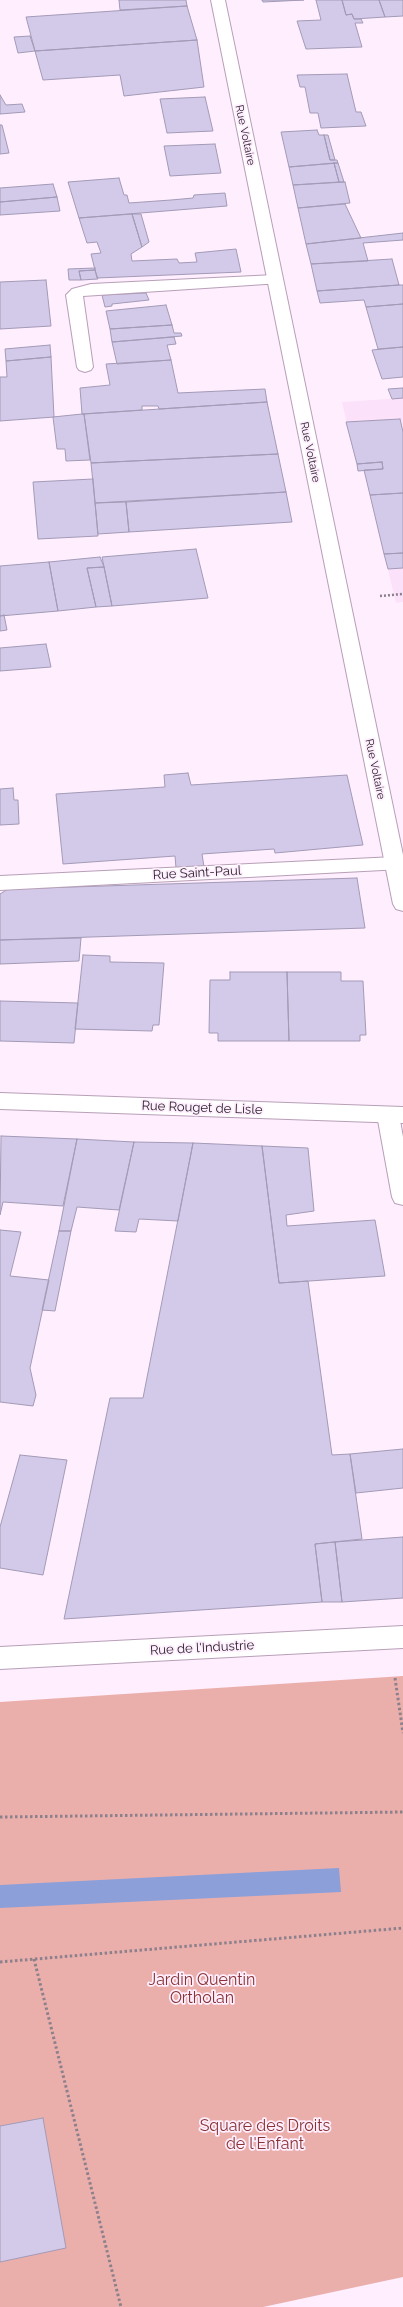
<!DOCTYPE html>
<html>
<head>
<meta charset="utf-8">
<style>
	body { margin:0 }
	canvas { display:block; background:#feeefe }
</style>
</head>
<body>
<canvas width="403" height="2307"></canvas>
<script>
const ctx = document.querySelector('canvas').getContext('2d');
ctx.lineJoin = 'round';
function paint(path, color) {
  ctx.fillStyle = color;
  ctx.fill(path, 'evenodd');
}
function poly(rows) {
  const path = new Path2D();
  for (const r of rows) {
    path.moveTo(r[0], r[1]);
    for (let i = 2; i < r.length; i += 2) path.lineTo(r[i], r[i + 1]);
  }
  return path;
}
function stroke(path, color, width, dash) {
  ctx.strokeStyle = color;
  ctx.lineWidth = width;
  ctx.lineCap = dash ? 'butt' : 'round';
  ctx.setLineDash(dash || []);
  ctx.stroke(path);
}
function label(font, color, halo, rows, align = 'center') {
  ctx.font = font + ' Raleway,sans-serif';
  ctx.lineWidth = 3.5;
  ctx.setLineDash([]);
  ctx.textBaseline = 'middle';
  ctx.strokeStyle = halo;
  ctx.fillStyle = color;
  for (const [text, x, y, turn = 0] of rows) {
    ctx.save();
    ctx.translate(x, y);
    ctx.rotate((+turn || 0) * Math.PI / 180);
    ctx.textAlign = isNaN(turn) ? turn : align;
    if (halo) ctx.strokeText(text, 0, 0);
    ctx.fillText(text, 0, 0);
    ctx.restore();
  }
}
paint(poly([
	[403,398,403,602,396,603,364,470,358,471,342,402]
]), '#fbe2fa');
paint(poly([
	[403,1676,403,2277,263,2307,0,2307,0,1702]
]), '#ebafab');
paint(poly([
	[339,1868,341,1892,0,1908,0,1885]
]), '#8c9fd9');
const building = poly([
	[119,0,186,0,187,6,120,10,119,0],
	[262,0,304,0,263,2,262,0],
	[316,0,342,0,346,15,352,14,354,19,361,19,363,23,355,23,362,47,306,49,297,21,321,20,316,0],
	[342,0,379,0,385,17,354,19,352,14,346,15,342,0],
	[379,0,403,0,403,16,385,17,379,0],
	[187,6,197,40,35,51,26,17,187,6],
	[30,36,35,51,18,53,14,37,30,36],
	[197,40,204,87,124,96,120,75,43,80,35,51,197,40],
	[347,74,356,112,361,112,366,126,321,128,318,113,310,113,305,87,300,87,297,75,347,74],
	[0,95,6,105,22,104,25,112,0,114,0,95],
	[205,97,213,131,167,133,160,99,205,97],
	[0,125,2,125,9,153,0,154,0,125],
	[317,130,319,135,324,135,330,160,337,160,338,163,289,167,281,132,317,130],
	[324,135,328,135,335,160,330,160,324,135],
	[215,144,221,173,170,176,164,146,215,144],
	[334,163,339,182,293,185,289,167,334,163],
	[334,163,338,163,344,182,339,182,334,163],
	[119,178,124,195,127,195,129,203,171,200,193,198,194,195,225,193,227,206,79,218,68,182,119,178],
	[345,182,350,203,298,208,293,185,345,182],
	[53,184,57,197,0,202,0,188,53,184],
	[57,197,60,211,0,215,0,202,57,197],
	[345,204,361,238,306,244,298,208,345,204],
	[132,214,142,247,131,254,132,261,177,259,179,263,197,262,195,253,236,249,241,272,97,278,91,254,101,253,97,242,87,243,79,218,132,214],
	[132,214,141,214,149,242,142,247,132,214],
	[403,233,403,240,363,243,368,261,311,264,306,244,403,233],
	[392,259,399,285,317,291,311,264,392,259],
	[95,268,95,270,79,271,81,280,69,280,68,269,95,268],
	[95,270,98,279,81,280,79,271,95,270],
	[46,280,51,326,0,329,0,282,46,280],
	[399,285,403,285,403,304,366,307,364,300,320,303,317,291,399,285],
	[146,293,149,300,112,304,112,306,105,307,102,295,146,293],
	[403,304,403,347,378,349,366,307,403,304],
	[166,305,172,325,110,329,106,311,166,305],
	[172,325,174,333,181,333,182,336,112,342,110,329,172,325],
	[174,337,176,344,167,345,171,360,117,364,112,342,174,337],
	[50,345,51,357,6,361,5,349,50,345],
	[403,347,403,377,382,379,372,350,403,347],
	[51,357,54,417,0,421,0,377,7,377,6,361,51,357],
	[171,360,178,393,265,389,267,402,159,409,158,406,142,406,142,410,82,414,80,388,110,385,106,364,171,360],
	[403,388,403,398,392,399,388,389,403,388],
	[267,402,278,454,91,463,84,414,267,402],
	[82,414,84,414,90,460,66,461,65,449,57,449,53,417,82,414],
	[400,419,403,432,403,493,370,495,364,470,383,469,382,462,357,464,346,422,400,419],
	[278,454,286,492,95,503,91,463,278,454],
	[382,462,383,469,358,471,357,464,382,462],
	[93,479,98,536,38,539,33,482,93,479],
	[286,492,292,522,129,532,126,502,286,492],
	[403,493,403,553,384,554,370,495,403,493],
	[126,502,129,532,98,534,95,503,126,502],
	[196,549,208,598,112,606,102,557,196,549],
	[403,553,403,568,388,569,384,554,403,553],
	[100,557,104,567,87,568,96,607,58,611,49,562,100,557],
	[49,562,58,611,0,616,0,566,49,562],
	[104,567,112,606,96,607,87,568,104,567],
	[4,615,7,630,0,631,0,616,4,615],
	[46,644,51,667,0,671,0,648,46,644],
	[188,773,191,785,347,775,363,845,275,853,274,849,202,854,204,867,176,868,175,856,63,864,56,794,165,787,164,775,188,773],
	[13,788,14,800,18,800,19,824,0,825,0,789,13,788],
	[357,878,365,928,0,940,0,894,8,889,357,878],
	[81,938,79,961,0,964,0,940,81,938],
	[83,955,110,956,110,962,164,963,159,1025,153,1025,152,1031,75,1029,83,955],
	[230,972,287,972,289,1041,218,1041,218,1033,209,1033,210,980,230,980,230,972],
	[287,972,341,972,341,981,363,981,366,1035,360,1035,360,1041,289,1041,287,972],
	[0,1001,78,1003,74,1043,0,1041,0,1001],
	[1,1136,77,1139,63,1206,3,1202,0,1215,1,1136],
	[77,1139,134,1142,119,1210,77,1207,71,1231,59,1231,77,1139],
	[134,1142,193,1143,178,1221,139,1219,136,1232,115,1231,134,1142],
	[193,1143,262,1146,279,1283,308,1281,332,1455,350,1454,362,1539,315,1544,322,1602,64,1619,110,1398,143,1398,193,1143],
	[262,1146,308,1148,314,1211,286,1215,287,1226,375,1220,385,1276,279,1283,262,1146],
	[0,1230,21,1232,10,1276,49,1280,30,1368,36,1395,33,1406,0,1402,0,1230],
	[59,1231,71,1231,55,1311,42,1310,59,1231],
	[403,1449,403,1488,356,1493,350,1454,403,1449],
	[20,1455,67,1460,43,1575,0,1568,0,1527,20,1455],
	[403,1537,403,1598,342,1602,335,1542,403,1537],
	[335,1542,342,1602,322,1602,315,1544,335,1542],
	[43,2118,66,2248,0,2262,0,2126,43,2118]
]);
paint(building, '#d3cae9');
stroke(building, '#a39ab7', 1);
const service = poly([
	[275,275,281,277,283,280,281,283,83,296,93,367,91,370,85,372,79,370,77,367,66,295,72,289,91,284,275,275],
	[395,857,402,859,402,869,0,890,0,876,395,857]
]);
const minor = poly([
	[388,1107,396,1110,399,1115,403,1137,403,1205,395,1203,392,1197,377,1115,380,1110,388,1107],
	[403,1626,403,1648,0,1669,0,1647,403,1626]
]);
const tertiary = poly([
	[211,0,225,0,403,855,403,911,396,909,393,904,211,0]
]);
const primary = poly([
	[0,1093,403,1107,403,1123,0,1109,0,1093]
]);
stroke(service, '#b89fb7', 2);
stroke(minor, '#b89fb7', 2);
stroke(tertiary, '#b89fb7', 2);
stroke(primary, '#b89fb7', 2);
stroke(poly([
	[380,596,403,594]
]), '#8d808d', 2.5, [2, 2]);
stroke(poly([
	[395,1678,403,1733],
	[0,1817,403,1812],
	[34,1959,121,2307],
	[0,1962,403,1928]
]), '#8d808d', 3, [2.5, 2.5]);
paint(service, '#fff');
paint(minor, '#fff');
paint(tertiary, '#fff');
paint(primary, '#fff');
label('11px', '#271d26', '#feeefe', [
	["Rue Voltaire",245,135,78],
	["Rue Voltaire",310,452,78],
	["Rue Voltaire",375,769,78]
]);
label('13px', '#271d26', '#feeefe', [
	["Rue Saint-Paul",197,873,-3],
	["Rue Rouget de Lisle",202,1108,2],
	["Rue de l'Industrie",202,1648,-3]
]);
label('16px', '#883332', '#feeefe', [
	["Jardin Quentin",202,1980],
	["Ortholan",202,1998],
	["Square des Droits",265,2126],
	["de l'Enfant",265,2144]
]);
</script>
</body>
</html>
